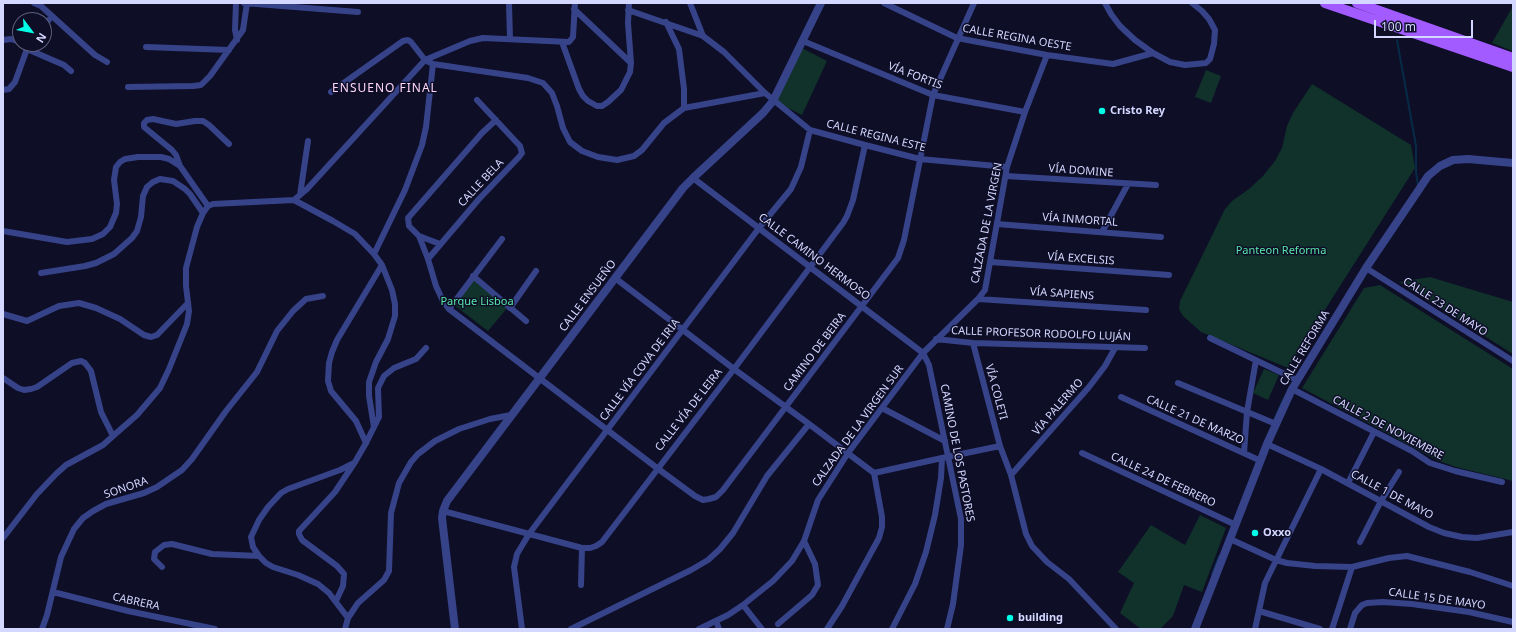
<!DOCTYPE html>
<html>
<head>
<meta charset="utf-8">
<style>
	body { margin:0 }
	#map { position:relative; width:1516px; height:632px; overflow:hidden; background:#0e0e27; font-family:"Noto Sans",sans-serif }
	canvas { display:block }
	.frame { position:absolute; inset:0; border:4px solid #d4d7ff; pointer-events:none }
	.north { position:absolute; left:12px; top:12px; width:40px; height:40px; box-sizing:border-box; background:#0e0e27; border:1px solid #5d5e7d; border-radius:50%; rotate:122deg; font-size:11px; font-weight:700; line-height:16px; text-align:center; color:#d4d7ff }
	.north::after { content:''; display:block; margin:auto; width:14px; height:18px; background:#00ffe7; clip-path:polygon(50% 0,100% 100%,50% 72%,0 100%) }
	.scale { position:absolute; left:1374px; top:20px; width:99px; height:18px; box-sizing:border-box; border:2px solid #d4d7ff; border-top:0; padding-left:5px; font-size:12px; line-height:14px; white-space:nowrap; color:#d4d7ff; -webkit-text-stroke:3px #0e0e27; paint-order:stroke }
</style>
</head>
<body>
<div id="map">
<canvas width="1516" height="632"></canvas>
<div class="frame"></div>
<div class="north">N</div>
<div class="scale">100 m</div>
</div>
<script>
const ctx = document.querySelector('canvas').getContext('2d');
ctx.lineJoin = 'round';
function paint(path, color) {
  ctx.fillStyle = color;
  ctx.fill(path, 'evenodd');
}
function poly(rows) {
  const path = new Path2D();
  for (const r of rows) {
    path.moveTo(r[0], r[1]);
    for (let i = 2; i < r.length; i += 2) path.lineTo(r[i], r[i + 1]);
  }
  return path;
}
function stroke(path, color, width, dash) {
  ctx.strokeStyle = color;
  ctx.lineWidth = width;
  ctx.lineCap = dash ? 'butt' : 'round';
  ctx.setLineDash(dash || []);
  ctx.stroke(path);
}
function label(font, color, halo, rows, align = 'center') {
  ctx.font = font + ' "Noto Sans",sans-serif';
  ctx.lineWidth = 3;
  ctx.setLineDash([]);
  ctx.textBaseline = 'middle';
  ctx.strokeStyle = halo;
  ctx.fillStyle = color;
  for (const [text, x, y, turn = 0] of rows) {
    ctx.save();
    ctx.translate(x, y);
    ctx.rotate((+turn || 0) * Math.PI / 180);
    ctx.textAlign = isNaN(turn) ? turn : align;
    if (halo) ctx.strokeText(text, 0, 0);
    ctx.fillText(text, 0, 0);
    ctx.restore();
  }
}
paint(poly([
	[1513,6,1513,51,1492,43],
	[800,47,827,61,802,115,774,101],
	[1206,70,1221,76,1211,103,1195,97],
	[1312,84,1411,145,1415,168,1288,368,1201,332,1183,316,1179,309,1180,301,1225,209,1232,201,1249,189,1263,176,1275,161,1282,148,1287,126,1293,113],
	[1430,277,1513,302,1513,354,1399,282],
	[473,279,508,307,488,331,454,305],
	[1380,285,1513,369,1513,481,1456,467,1439,461,1302,388,1364,288],
	[1264,369,1279,375,1268,400,1253,393],
	[1200,515,1226,528,1202,592,1184,585,1173,616,1160,629,1141,629,1120,613,1134,583,1118,572,1151,525,1185,545]
]), '#10322a');
stroke(poly([
	[1397,40,1416,146,1416,172,1418,186],
	[1274,420,1283,400],
	[1212,574,1219,556]
]), '#072b47', 2);
stroke(poly([
	[34,3,41,6,95,55,107,62],
	[236,3,235,30,237,40],
	[244,3,358,12],
	[509,3,510,39],
	[690,3,703,36,724,52,765,93,810,130,865,145,920,159,1007,167],
	[884,3,957,38,1047,55,1113,64,1153,53],
	[1105,3,1111,14,1120,26,1135,40,1153,53,1170,62,1185,65,1206,63,1210,59,1214,44,1215,30,1209,19,1202,11,1192,3],
	[574,9,631,63],
	[628,10,703,36],
	[666,22,679,49,684,89,684,108],
	[44,26,52,16],
	[3,40,11,39,20,42],
	[803,41,933,95,1025,112],
	[562,42,579,89,583,96,588,101,597,106,602,106,608,102,621,90,630,72,631,63,628,23,629,3],
	[22,44,27,49,64,65,71,71],
	[146,47,229,50],
	[128,87,193,86,201,85,210,76,243,30,247,3],
	[3,90,9,89,15,82,27,49,31,44],
	[331,92,403,41,408,40,411,42,425,60,433,64,528,78,543,83,552,93,557,106,563,128,570,142,582,151,598,157,617,160,634,156,642,150,664,123,684,108,765,93],
	[496,120,482,133,408,218,409,226,419,236,428,259,436,286,443,301,449,309,657,468,695,496,703,500,709,499,716,497,723,490,898,258,904,240,933,95,974,3],
	[180,166,176,155,172,150,144,127,144,123,147,120,153,119,176,124,195,121,203,121,209,125,229,144],
	[1006,176,1156,185],
	[693,178,923,353,929,365,961,519,961,545,953,604,947,629],
	[300,195,308,141],
	[294,200,307,189,425,60,470,41,483,38,569,42,573,37,575,3],
	[208,206,213,204,294,200,333,221,355,234,374,254],
	[997,224,1161,237],
	[3,231,67,242,92,239,103,234,110,227,116,213,117,204,114,180,116,167,120,162,125,159,138,157,161,157,169,159,180,166,208,206],
	[1102,232,1128,184],
	[419,236,440,244],
	[428,259,479,199,519,157,522,153,520,146,477,100],
	[991,262,1169,275],
	[1366,268,1513,361],
	[41,273,85,266,96,263,114,254,132,238,137,231,141,217,143,196,147,187,153,182,160,179,173,181,185,189,190,194,203,213],
	[473,276,526,321],
	[615,278,734,369,809,424,874,473,942,458,1000,446,1011,475,1026,534,1032,546,1047,562,1069,579,1116,629],
	[978,299,1146,310],
	[510,308,536,271],
	[449,309,502,239],
	[3,314,27,321,59,306,79,303,96,308,120,319,144,335,151,337,157,335,188,303],
	[1210,338,1297,380],
	[936,339,973,343,1145,348],
	[973,343,1000,446],
	[3,378,18,388,24,390,31,389,37,387,72,363,81,361,85,363,91,371,101,412,113,436],
	[1178,383,1276,424],
	[1292,389,1412,451,1430,463,1455,471,1502,482],
	[1121,397,1261,461],
	[882,408,945,441],
	[374,427,369,396,369,382,376,362,388,339,395,316,395,304,392,290,382,265],
	[366,443,356,421,331,391,328,381,329,363,332,352,337,340,382,265,374,254,405,190,422,145,426,127,433,64],
	[1267,444,1321,469,1429,527,1444,533,1462,537,1477,538,1513,532],
	[1082,453,1236,525],
	[1244,453,1247,412,1256,360],
	[1011,475,1089,387,1105,366,1115,348],
	[1348,483,1374,432],
	[443,511,582,548,590,548,596,546,602,542,734,369,843,223,847,216,853,200,865,145],
	[3,538,37,494,56,474,66,465,103,445,113,436,137,415,160,388,169,369,187,324,189,311,186,286,186,268,197,227,203,213,208,206],
	[1230,539,1276,560,1287,563,1315,566,1352,567,1389,558,1407,556,1470,572,1513,586],
	[1360,542,1381,501,1399,472],
	[162,567,154,559,155,552,164,545,172,544,212,554,259,556],
	[581,585,582,548],
	[53,592,128,611,215,629],
	[336,601,343,586,344,574,337,566,302,540,299,534,299,531,335,492,355,462,366,443,379,417,378,388,384,376,394,368,416,359,426,348],
	[743,605,762,629],
	[1259,611,1320,629],
	[348,618,329,593,318,584,298,575,273,567,266,563,259,556,253,547,251,537,259,520,268,507,281,493,288,489,340,470,354,463],
	[716,621,719,629],
	[778,624,812,595,818,585,815,564,804,541],
	[42,629,47,615,61,557,74,529,83,518,93,511,106,504,144,493,157,487,182,470,192,459,226,411,257,372,277,331,293,311,306,299,323,296],
	[345,629,348,618,358,603,384,580,389,571,391,513,399,483,411,462,418,454,435,441,459,429,490,419,511,415],
	[522,629,514,567,517,554,529,534,759,228,791,189,801,167,810,130],
	[571,629,691,570,708,560,720,549,733,533,767,476,809,424],
	[699,629,728,615,743,605,773,581,792,561,804,541,818,500,848,453,923,353,978,299,985,290,1007,167,1025,112,1047,55],
	[827,629,842,606,879,538,882,527,882,517,874,473],
	[892,629,915,584,926,552,935,515,941,478,942,458],
	[1255,629,1265,583,1321,469],
	[1332,629,1352,567],
	[1350,629,1355,613,1362,605,1367,603,1383,602,1412,604,1469,612,1513,622]
]), '#364389', 6);
stroke(poly([
	[455,629,442,518,443,511,447,501,683,188,693,178,763,113,773,101,821,3],
	[1195,629,1267,444,1292,389,1366,268,1418,191,1428,176,1440,166,1453,160,1468,159,1513,163]
]), '#364389', 8);
stroke(poly([
	[1325,3,1513,67],
	[1357,3,1513,58]
]), '#a25bff', 10);
for (const [x, y, r, color] of [
	[1102,111,4,"#00ffe7"],
	[1255,533,4,"#00ffe7"],
	[1010,618,4,"#00ffe7"]
]) {
  const dot = new Path2D();
  dot.arc(x, y, r, 0, 2 * Math.PI);
  ctx.fillStyle = color;
  ctx.fill(dot);
  stroke(dot, '#0e0e27', 1.5);
}
label('11px', '#d4d7ff', '#0e0e27', [
	["CALLE REGINA OESTE",1017,38,10],
	["VÍA FORTIS",915,76,21],
	["CALLE REGINA ESTE",876,136,14],
	["VÍA DOMINE",1081,171,4],
	["CALLE BELA",481,183,-47],
	["VÍA INMORTAL",1080,220,4],
	["CALZADA DE LA VIRGEN",987,223,-79],
	["CALLE CAMINO HERMOSO",814,257,37],
	["VÍA EXCELSIS",1081,259,4],
	["VÍA SAPIENS",1062,294,4],
	["CALLE ENSUEÑO",588,296,-53],
	["CALLE 23 DE MAYO",1445,307,33],
	["CALLE PROFESOR RODOLFO LUJÁN",1041,334,2],
	["CALLE REFORMA",1305,348,-59],
	["CAMINO DE BEIRA",815,352,-53],
	["CALLE VÍA COVA DE IRIA",640,370,-53],
	["VÍA COLETI",996,392,75],
	["VÍA PALERMO",1058,407,-49],
	["CALLE VÍA DE LEIRA",689,410,-52],
	["CALLE 21 DE MARZO",1195,420,24],
	["CALZADA DE LA VIRGEN SUR",858,426,-54],
	["CALLE 2 DE NOVIEMBRE",1388,428,28],
	["CAMINO DE LOS PASTORES",957,453,79],
	["CALLE 24 DE FEBRERO",1163,480,25],
	["SONORA",126,488,-19],
	["CALLE 1 DE MAYO",1392,495,28],
	["CALLE 15 DE MAYO",1437,599,8],
	["CABRERA",136,602,12]
]);
label('bold 11px', '#d4d7ff', '#0e0e27', [
	["Cristo Rey",1110,111],
	["Oxxo",1263,533],
	["building",1018,618]
], 'left');
label('11px', '#58e7a8', '#0e0e27', [
	["Panteon Reforma",1281,251],
	["Parque Lisboa",477,302]
]);
ctx.letterSpacing = '1px';
label('12px', '#ffd6f8', '#0e0e27', [
	["ENSUENO FINAL",385,89]
]);
ctx.letterSpacing = '0px';
</script>
</body>
</html>
